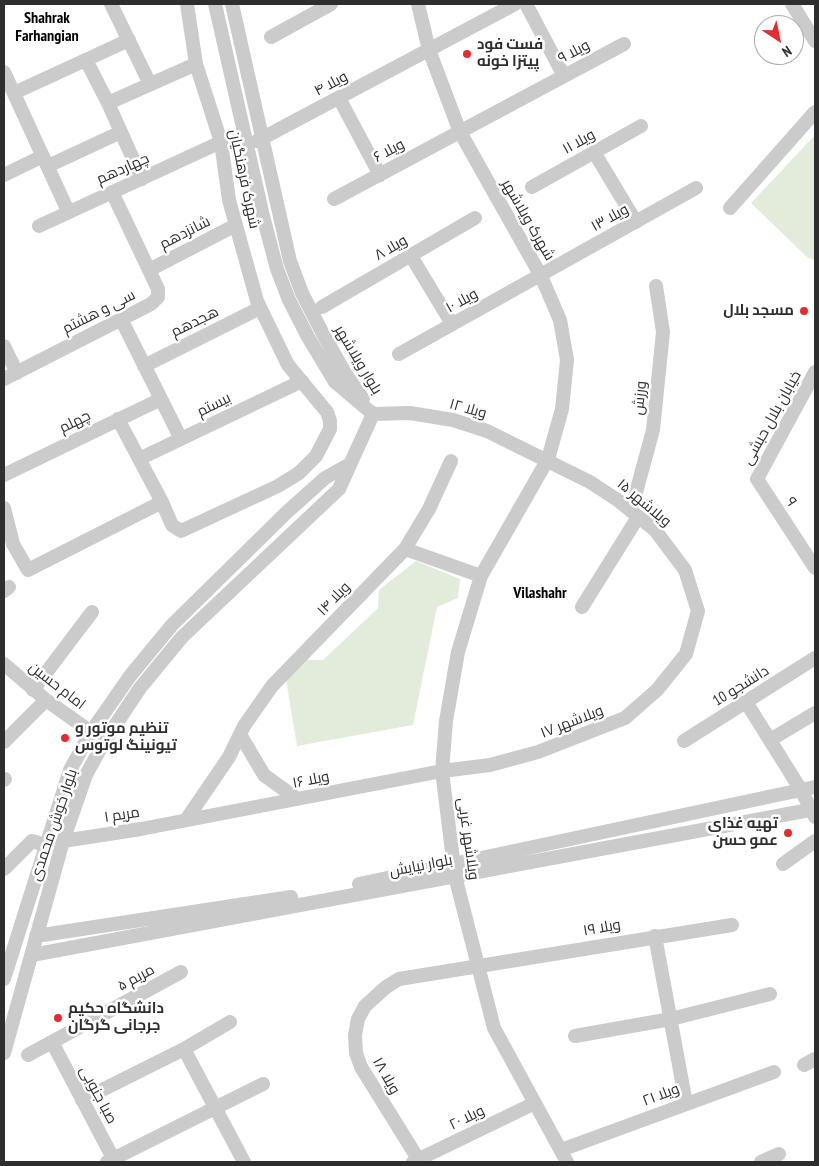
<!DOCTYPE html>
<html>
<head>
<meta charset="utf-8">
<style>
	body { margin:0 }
	#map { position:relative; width:819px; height:1166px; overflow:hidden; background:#fff; font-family:"PT Sans Narrow",sans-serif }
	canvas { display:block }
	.frame { position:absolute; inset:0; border:5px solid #2e2e2e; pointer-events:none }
	.north { position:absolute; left:754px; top:15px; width:50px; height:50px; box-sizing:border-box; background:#fff; border:1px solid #ababab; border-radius:50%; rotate:146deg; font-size:14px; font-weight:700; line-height:20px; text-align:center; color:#2e2e2e }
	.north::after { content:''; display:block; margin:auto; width:18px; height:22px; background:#e92b2f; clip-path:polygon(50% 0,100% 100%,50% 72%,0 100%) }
</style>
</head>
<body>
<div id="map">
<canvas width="819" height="1166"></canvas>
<div class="frame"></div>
<div class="north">N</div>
</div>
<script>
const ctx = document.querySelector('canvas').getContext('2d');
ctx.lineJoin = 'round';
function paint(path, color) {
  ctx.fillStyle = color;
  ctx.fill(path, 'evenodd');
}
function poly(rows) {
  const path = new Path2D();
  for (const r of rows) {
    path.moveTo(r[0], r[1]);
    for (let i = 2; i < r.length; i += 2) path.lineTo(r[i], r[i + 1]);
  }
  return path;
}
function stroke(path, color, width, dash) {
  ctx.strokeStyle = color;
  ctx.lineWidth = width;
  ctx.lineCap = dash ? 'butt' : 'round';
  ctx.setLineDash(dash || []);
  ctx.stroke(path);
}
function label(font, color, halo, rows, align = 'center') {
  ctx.font = font + ' "PT Sans Narrow",Cairo,sans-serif';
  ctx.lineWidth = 5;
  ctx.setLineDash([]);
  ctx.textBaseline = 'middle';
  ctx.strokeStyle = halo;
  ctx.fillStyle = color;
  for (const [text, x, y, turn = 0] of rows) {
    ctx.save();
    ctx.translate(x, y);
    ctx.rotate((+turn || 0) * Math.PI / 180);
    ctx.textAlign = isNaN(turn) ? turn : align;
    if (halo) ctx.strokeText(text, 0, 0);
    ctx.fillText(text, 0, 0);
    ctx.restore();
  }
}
paint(poly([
	[815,135,815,260,808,258,751,203],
	[416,561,460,579,458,598,437,607,413,725,297,746,285,674,306,660,323,660,378,608,379,590]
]), '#e3ecdb');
stroke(poly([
	[111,4,150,84],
	[215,4,263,216,277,269,289,300,308,337,335,382,373,414],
	[232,4,290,261,302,293,322,332,345,373,363,399],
	[418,4,429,50,460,132,541,276,560,320,567,360,562,409,548,459,481,576,458,652,446,721,442,771,455,876,494,1028,567,1162],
	[526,4,564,76],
	[792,4,815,41],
	[271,37,331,4],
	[86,60,108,103,142,179],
	[4,72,68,211],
	[14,93,129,40],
	[339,98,380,175],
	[108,103,196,64],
	[257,141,515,4],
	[594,152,636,222],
	[48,166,121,132],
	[4,175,43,156],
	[532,187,641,126],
	[334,199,624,44],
	[730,208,815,112],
	[39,226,221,142],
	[411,256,452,324],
	[149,270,236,225],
	[322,307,475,218],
	[121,319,181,439],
	[4,346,17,373],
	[399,354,696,188],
	[144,366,260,308],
	[815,372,757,479,815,568],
	[4,379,151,304,158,297,158,289,112,192],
	[118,419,162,502,172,525,181,531,278,486,299,473,316,456,330,429,330,421,327,412,288,365,257,301,229,200,221,142,196,64,187,4],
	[139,459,302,381],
	[4,475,161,399],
	[4,508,13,544,28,570,162,502],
	[631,511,653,430,663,332,656,286],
	[405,549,429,509,451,461],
	[4,591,9,587],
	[582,607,638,517],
	[4,664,46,700,91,732],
	[33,690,92,612],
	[746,702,801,790,815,817],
	[241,736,264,775,297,799],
	[770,740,815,713],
	[684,741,815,658],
	[4,742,46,700],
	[4,780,5,779],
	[186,820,229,757,244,726,272,686,405,549,481,576],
	[63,841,141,829,442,771,490,765,538,752,625,718,657,690,686,654,698,611,685,570,655,530,619,501,590,482,487,431,453,420,410,413,373,414],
	[783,864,815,841],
	[4,869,32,841,45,845],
	[359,884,815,787],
	[36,936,291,897],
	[655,936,686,1103],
	[32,955,815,809],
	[4,979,70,770,91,732,130,676,172,625,287,512,325,478,350,464],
	[575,1036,671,1019,770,994],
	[52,1042,115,1162],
	[184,1049,244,1162],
	[4,1053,63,841,86,775,104,742,140,688,182,637,339,489,373,414],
	[28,1055,181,972],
	[804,1065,815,1059],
	[82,1100,184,1049,230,1022],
	[561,1150,774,1072],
	[107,1162,263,1084],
	[413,1162,535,1103],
	[420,1162,361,1067,356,1053,355,1035,358,1019,365,1006,386,987,399,979,732,925],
	[761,1162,779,1154]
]), '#cbcbcb', 14);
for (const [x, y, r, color] of [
	[467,54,5,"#e92b2f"],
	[804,311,5,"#e92b2f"],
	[65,738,5,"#e92b2f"],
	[788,833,5,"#e92b2f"],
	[58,1018,5,"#e92b2f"]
]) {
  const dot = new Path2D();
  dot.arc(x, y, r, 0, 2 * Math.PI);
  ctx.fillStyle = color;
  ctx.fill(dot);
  stroke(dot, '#fff', 2);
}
label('bold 15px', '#2e2e2e', '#fff', [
	["فست فود",477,45],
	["پیتزا خونه",477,62],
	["مسجد بلال",794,311,"right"],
	["تنظیم موتور و",75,729],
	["تیونینگ لوتوس",75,746],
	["تهیه غذای",778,824,"right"],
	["عمو حسن",778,841,"right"],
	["دانشگاه حکیم",68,1009],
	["جرجانی گرگان",68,1026]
], 'left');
label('15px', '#2e2e2e', '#fff', [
	["۹ ویلا",574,52,-28],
	["۴ ویلا",331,84,-28],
	["۱۱ ویلا",579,142,-29],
	["۶ ویلا",389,151,-28],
	["چهاردهم",123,169,-24],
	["شهرک فرهنگیان",244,179,78],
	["۱۳ ویلا",610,218,-29],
	["شهرک ویلاشهر",528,220,60],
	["شانزدهم",185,233,-27],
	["ویلا ۸",391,248,-30],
	["۱۰ ویلا",462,301,-29],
	["سی و هشتم",99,312,-27],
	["هجدهم",195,322,-26],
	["بلوار ویلاشهر",358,360,59],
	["ورزش",640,398,-84],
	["بیستم",214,405,-26],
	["ویلا ۱۲",468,409,16],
	["خیابان بلال حبشی",772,418,-61],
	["چهلم",75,422,-26],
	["۹",791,502,57],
	["ویلاشهر ۱۵",644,503,40],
	["۱۴ ویلا",334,599,-46],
	["امام حسین",57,686,38],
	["دانشجو 10",741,686,-32],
	["ویلاشهر ۱۷",572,722,-21],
	["۱۶ ویلا",311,780,-11],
	["۱ مریم",122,815,-9],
	["بلوار خوش محمدی",54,825,-71],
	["ویلاشهر غربی",468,839,82],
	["بلوار نیایش",421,866,-11],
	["۱۹ ویلا",602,928,-10],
	["۵ مریم",136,978,-28],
	["ویلا ۱۸",386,1076,60],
	["صبا جنوبی",98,1095,62],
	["ویلا ۲۱",661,1095,-21],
	["ویلا ۲۰",467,1118,-26]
]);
label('bold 16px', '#000', '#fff', [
	["Shahrak",47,18],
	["Farhangian",47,36],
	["Vilashahr",540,593]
]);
</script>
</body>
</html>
